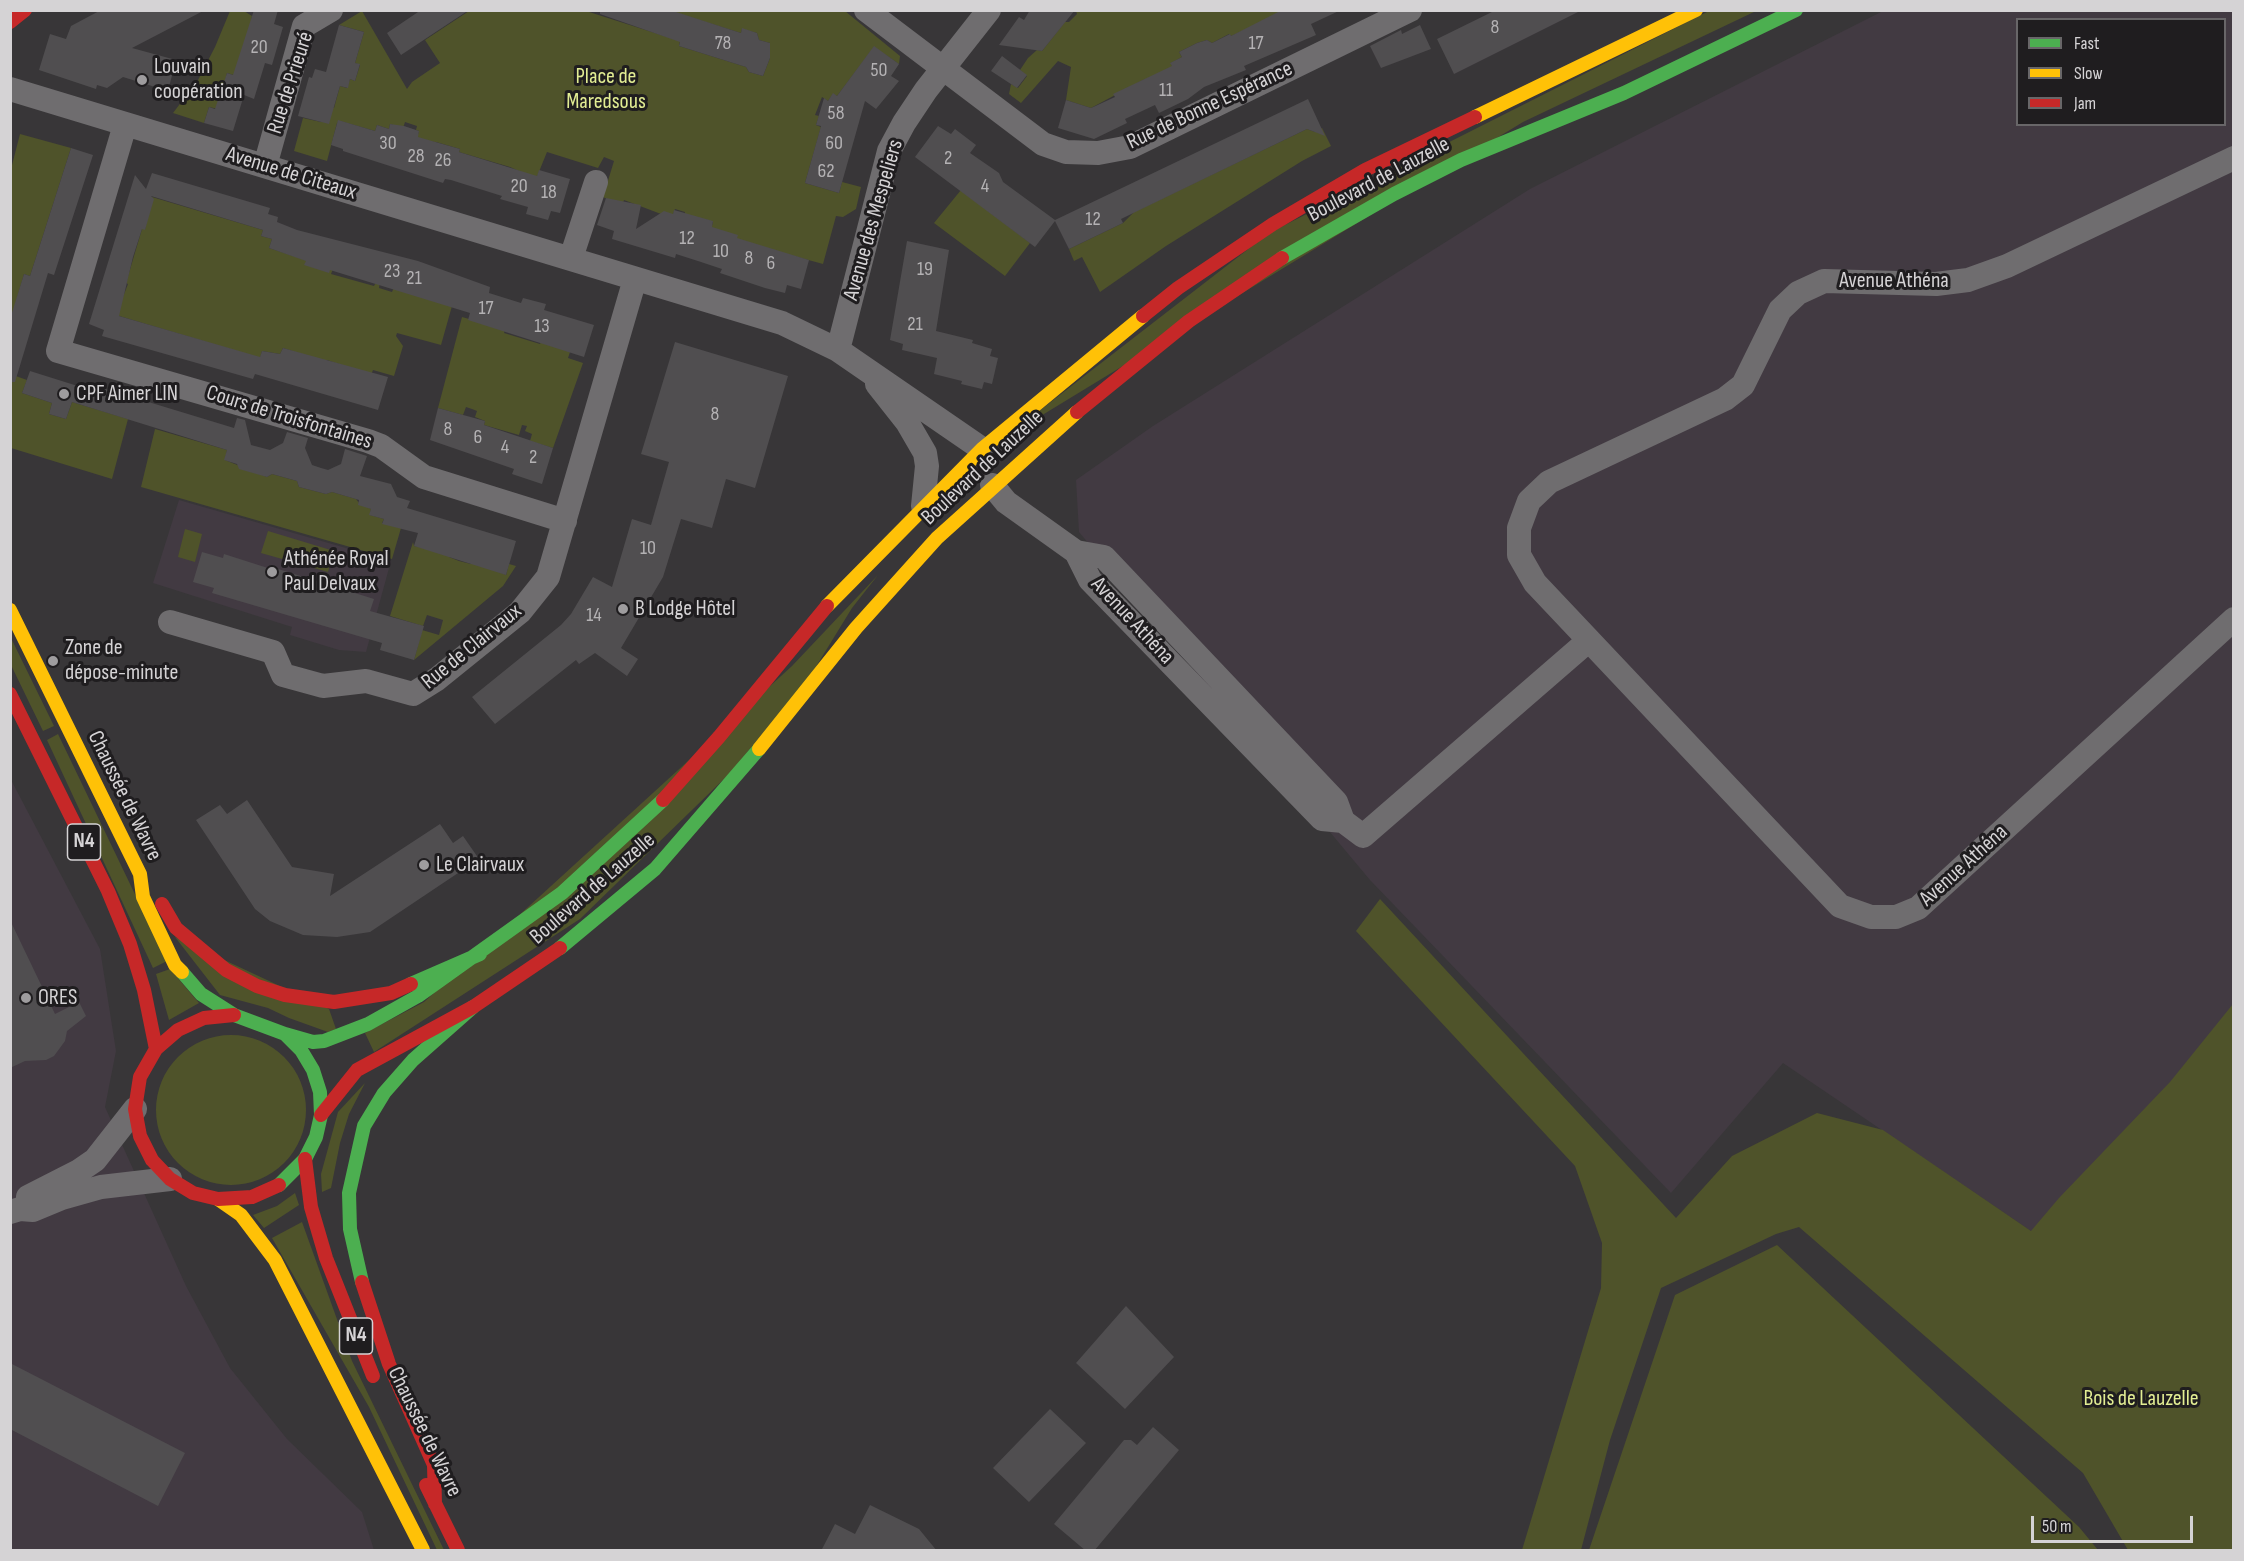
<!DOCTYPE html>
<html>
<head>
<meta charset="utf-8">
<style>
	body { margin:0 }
	#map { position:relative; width:2244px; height:1561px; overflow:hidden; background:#383638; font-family:"Sofia Sans Condensed",sans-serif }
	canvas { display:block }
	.frame { position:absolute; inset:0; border:12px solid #d5d3d5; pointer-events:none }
	.legend { position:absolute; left:2016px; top:18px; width:210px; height:108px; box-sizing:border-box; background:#1f1d1f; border:2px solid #686668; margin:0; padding:8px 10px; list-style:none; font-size:18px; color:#d5d3d5 }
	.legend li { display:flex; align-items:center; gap:12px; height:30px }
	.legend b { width:30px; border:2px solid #686668 }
	.scale { position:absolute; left:2031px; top:1516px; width:162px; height:27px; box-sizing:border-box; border:3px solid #d5d3d5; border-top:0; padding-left:8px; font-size:18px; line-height:21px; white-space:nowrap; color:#d5d3d5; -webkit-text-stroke:4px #1f1d1f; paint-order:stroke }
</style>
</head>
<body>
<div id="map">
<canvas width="2244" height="1561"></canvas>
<div class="frame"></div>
<ul class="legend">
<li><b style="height:8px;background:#4caf50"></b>Fast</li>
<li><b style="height:8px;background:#ffc107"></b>Slow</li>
<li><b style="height:8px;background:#c62828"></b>Jam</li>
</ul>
<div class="scale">50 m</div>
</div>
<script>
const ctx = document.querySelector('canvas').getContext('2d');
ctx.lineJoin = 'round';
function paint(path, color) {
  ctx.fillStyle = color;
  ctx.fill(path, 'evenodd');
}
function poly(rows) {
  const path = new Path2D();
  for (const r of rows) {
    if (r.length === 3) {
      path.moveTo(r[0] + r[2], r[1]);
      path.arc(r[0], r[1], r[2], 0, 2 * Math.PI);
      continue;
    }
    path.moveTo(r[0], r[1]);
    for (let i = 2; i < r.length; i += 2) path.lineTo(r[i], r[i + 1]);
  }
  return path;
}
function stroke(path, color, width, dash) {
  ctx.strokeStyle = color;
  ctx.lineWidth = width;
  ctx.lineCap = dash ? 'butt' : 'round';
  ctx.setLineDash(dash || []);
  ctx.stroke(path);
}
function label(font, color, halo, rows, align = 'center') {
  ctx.font = font + ' "Sofia Sans Condensed",sans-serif';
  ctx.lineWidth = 6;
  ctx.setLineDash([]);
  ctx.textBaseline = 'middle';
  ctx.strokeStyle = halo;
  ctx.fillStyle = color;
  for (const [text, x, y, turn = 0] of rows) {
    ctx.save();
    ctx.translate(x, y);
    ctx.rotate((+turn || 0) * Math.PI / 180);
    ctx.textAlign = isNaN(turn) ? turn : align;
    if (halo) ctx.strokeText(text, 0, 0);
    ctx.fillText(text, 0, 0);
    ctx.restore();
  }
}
paint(poly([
	[1883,11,2233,11,2233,1261,2143,1307,1783,1063,1671,1193,1370,880,1079,532,1076,480,1153,426,1530,189],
	[2018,20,2224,20,2224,124,2018,124],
	[179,500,391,561,366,652,339,650,290,635,292,627,153,583],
	[10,778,100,949,116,1051,105,1107,186,1286,230,1368,287,1439,362,1512,374,1550,11,1550]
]), '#423a42');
paint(poly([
	[1290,10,1231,36,1229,34,1212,43,1207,40,1197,43,1179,52,1182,57,1171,63,1174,71,1143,80,1091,108,1066,100,1071,67,1058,61,1021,103,1009,94,1011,84,1018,88,1027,76,1020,70,1028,58,1037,50,1042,51,1065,22,1069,22,1077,14,1076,11],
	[230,11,244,11,252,16,240,77,227,73,218,109,209,107,204,123,173,113,198,80,215,47],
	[362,11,407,89,412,82,440,63,425,40,469,11,586,11,680,41,679,46,746,67,749,72,763,76,770,58,770,43,759,40,757,33,742,29,741,33,670,11,845,11,900,56,899,64,874,47,837,96,833,94,828,101,822,97,815,115,819,116,816,125,821,127,805,183,839,193,842,182,861,187,856,209,843,217,836,216,823,264,710,233,713,222,704,219,683,220,685,212,675,209,673,214,661,214,624,200,622,206,603,197,614,161,604,157,598,168,547,152,536,179,510,167,459,152,460,149,436,142,416,141,419,131,416,130,417,126,405,122,403,128,390,124,389,129,377,125,375,131,340,121,337,123,327,161,294,151,303,118,321,122,326,106,334,108,340,86,347,88,350,79,355,81,360,65,355,63,364,32,339,25],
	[1709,11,1756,11,1523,122,1003,439,1269,233],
	[1322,128,1331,146,1302,161,1166,246,1100,292,1082,257,1074,261,1069,249,1123,223,1134,212,1307,129,1315,132],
	[20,134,71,148,30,276,24,274,11,319,11,169],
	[961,190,1030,243,1005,276,934,223],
	[152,197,263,230,261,236,272,239,269,248,333,269,331,274,374,286,377,280,380,281,379,288,392,292,395,285,452,306,441,345,397,333,396,336,403,346,394,376,373,370,371,375,327,360,324,366,311,357,283,348,280,354,262,351,260,358,116,315,128,284,126,283,142,229,145,229],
	[462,317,505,329,504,333,540,344,542,340,571,349,568,358,583,363,553,448,530,441,532,434,525,431,527,426,522,425,519,435,484,425,485,421,475,417,477,411,472,409,466,407,463,415,438,408],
	[10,374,27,380,22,393,52,403,49,414,66,419,72,402,128,419,112,479,11,448],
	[155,429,227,450,225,460,267,477,272,474,297,481,299,487,326,494,332,492,356,499,359,503,371,509,370,515,384,519,382,523,401,528,392,559,141,487],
	[185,529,202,534,195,562,178,557],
	[268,531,334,551,328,572,261,553],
	[413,542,414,546,450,553,449,557,459,561,471,564,472,559,506,575,509,564,516,566,503,586,414,660,422,630,439,635,443,620,427,615,423,626,390,616],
	[878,575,852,608,809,678,729,774,580,919,374,1052,365,1033,424,1002,792,666],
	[10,636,54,726,43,731,11,665],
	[58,734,167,961,153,968,47,740],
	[1380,899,1676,1218,1732,1156,1817,1113,1883,1130,2031,1231,2059,1198,2170,1082,2233,1004,2233,1550,2128,1550,2083,1473,1799,1227,1776,1234,1661,1288,1610,1440,1581,1550,1522,1550,1601,1288,1602,1243,1575,1166,1356,931],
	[175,937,329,1009,336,1029,328,1032,289,1018,268,1008,220,995],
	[170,969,199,1003,169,1020,156,974],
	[231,1110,75],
	[365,1083,349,1114,340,1143,331,1188,322,1192,321,1174,338,1112],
	[295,1193,299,1205,264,1228,253,1215,277,1206],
	[302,1222,352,1361,444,1550,437,1550,369,1407,272,1238],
	[1777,1245,2079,1527,2098,1550,1589,1550,1675,1295]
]), '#4f532a');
paint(poly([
	[101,10,205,10,132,48,176,60,168,91,123,77,107,88,97,85,96,89,39,70,50,34,66,39,71,26],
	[254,10,278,10,274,24,283,27,272,65,265,63,254,99,244,95,233,131,204,123,209,107,215,109,227,73,233,75],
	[421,10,469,10,401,55,387,33],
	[600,10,670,10,741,33,742,28,757,33,759,40,770,43,770,58,763,76,749,72,746,67,679,46,680,42,600,14],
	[1030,10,1075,10,1042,51,999,45,1019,17,1024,20],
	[1282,10,1341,10,1311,24,1316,35,1244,66,1246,70,1204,87,1188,99,1159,113,1155,105,1125,119,1127,123,1094,139,1058,128,1066,100,1091,108,1115,97,1113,94,1172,66,1170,63,1182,57,1179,52,1197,43,1207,40,1212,43,1230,34,1231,36],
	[1496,10,1582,10,1454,74,1437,39],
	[339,25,364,32,355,63,360,64,355,81,350,79,348,88,340,86,329,124,298,116,309,77,312,78,315,69,326,72],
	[1420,25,1431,49,1381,68,1370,46,1401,30,1402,34],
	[874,46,899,64,891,76,899,81,876,109,865,101,839,193,805,183,821,126,816,125,824,98,828,101,833,93,837,96],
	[1002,56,1027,75,1017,88,991,71],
	[1308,99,1325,136,1307,129,1121,219,1123,223,1069,249,1055,221,1035,247,915,157,938,126,951,134,955,129,976,145,970,153,999,173,1003,182,1055,220],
	[338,120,375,131,377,125,389,129,390,124,404,126,419,131,418,137,460,149,459,152,537,176,539,170,570,179,560,213,551,211,548,220,526,214,528,207,500,199,502,196,451,180,445,179,443,183,343,151,343,149,331,145],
	[71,148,93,155,54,275,48,273,15,382,10,382,10,319,24,274,30,276],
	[152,173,270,208,268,214,278,217,277,222,297,230,418,261,490,287,489,293,521,303,523,298,546,304,544,310,594,325,584,357,468,320,470,313,330,270,329,273,304,265,306,261,269,248,272,239,261,236,263,230,151,196,154,199,145,230,142,229,133,257,119,316,260,357,262,351,280,354,283,348,388,377,378,410,255,374,253,379,102,336,104,330,89,324,135,175,146,189],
	[606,198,641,205,636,229,664,211,673,214,674,210,713,221,712,227,738,235,737,238,809,260,801,289,787,285,785,293,765,288,720,273,722,269,701,262,676,254,675,258,612,239,614,231,597,225],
	[907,241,949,250,936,331,973,340,972,343,992,349,990,356,998,358,992,384,984,382,982,389,961,384,962,381,934,374,937,358,902,350,903,344,890,340],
	[675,342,788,376,755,488,726,479,712,528,681,519,663,577,621,648,638,659,627,676,595,653,579,664,576,660,495,724,472,697,561,625,571,614,593,577,612,587,632,519,651,525,669,462,641,454],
	[30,371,84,388,86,383,234,428,237,418,245,420,251,445,270,450,283,443,287,432,308,438,305,448,312,465,321,468,328,470,341,464,345,449,367,456,360,476,391,484,397,497,410,501,407,508,516,541,506,575,414,546,418,533,382,524,384,519,369,515,371,509,358,505,359,500,332,492,326,494,299,487,297,481,272,474,267,477,239,469,237,464,224,460,227,450,72,402,66,419,49,414,52,403,22,393],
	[438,408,485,421,484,425,553,448,542,484,512,474,514,469,430,440],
	[202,552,223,558,224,554,274,570,275,568,374,599,370,611,424,626,414,660,380,650,382,643,212,593,214,588,193,582],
	[247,800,292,867,334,874,330,896,440,824,453,843,463,836,479,859,370,932,337,937,303,935,270,921,255,909,196,820,220,805,227,814],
	[10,920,55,1014,79,1002,86,1016,67,1031,65,1041,54,1056,46,1060,25,1061,10,1068],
	[1126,1306,1174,1357,1125,1409,1076,1363],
	[10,1363,185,1453,158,1506,10,1429],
	[1050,1409,1086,1443,1029,1502,993,1468],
	[1153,1427,1179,1450,1094,1551,1086,1551,1054,1524,1124,1440,1131,1440,1137,1445],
	[870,1505,919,1529,937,1551,821,1551,835,1524,855,1534]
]), '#504e50');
stroke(poly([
	[866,10,1043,144,1066,152,1098,153,1130,147,1410,10],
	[10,89,782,323,838,350,982,449],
	[125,125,58,351,368,441,381,446,424,477,565,521],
	[2234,158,2007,266,1968,280,1936,284,1824,281,1798,293,1780,310,1743,385,1725,399,1549,482,1529,501,1519,528,1519,555,1535,583,1840,906,1871,917,1896,917,1918,908,2234,619],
	[265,166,304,26,331,10],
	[571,258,596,182],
	[838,350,889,151,904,123,926,90,989,10],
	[877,384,907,422,925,453,927,466,923,506],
	[992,485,1006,502,1076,552,1104,557,1336,802,1343,821],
	[1076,552,1090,580,1322,819,1343,821,1363,836,1588,641],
	[170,622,273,652,283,675,323,686,366,681,413,694,437,679,520,612,548,577,635,279],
	[28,1197,79,1171,95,1160,135,1109],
	[10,1212,20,1209,33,1210,62,1198,101,1187,170,1179]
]), '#6f6d6f', 24);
stroke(poly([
	[1282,258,1394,194,1461,160,1624,93,1796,10],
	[560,948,655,869,759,749],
	[182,972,201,994,234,1015,285,1034,301,1050,313,1070,320,1092,321,1115,316,1137,305,1159,279,1185],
	[411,984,480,954],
	[285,1034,313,1042,324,1041,368,1024,418,996,562,893,663,800],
	[362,1282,350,1229,349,1193,364,1126,384,1093,413,1060,473,1007]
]), '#4caf50', 14);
stroke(poly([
	[1475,117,1696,10],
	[827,606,982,449,1143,316],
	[10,610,140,874,143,897,175,965,182,972],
	[759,749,856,628,937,538,1077,412],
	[218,1199,241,1215,275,1260,423,1550]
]), '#ffc107', 14);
stroke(poly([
	[10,22,25,10],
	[1143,316,1178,288,1273,224,1365,170,1475,117],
	[1077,412,1189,321,1282,258],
	[10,694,108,891,130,944,144,990,156,1049],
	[663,800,719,737,827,606],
	[162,904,176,928,226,970,257,986,285,995,334,1002,391,993,411,984],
	[234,1015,204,1018,178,1030,156,1049,140,1077,135,1109,140,1136,152,1160,170,1179,193,1193,218,1199,252,1197,279,1185],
	[321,1115,357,1070,473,1007,560,948],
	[305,1159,311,1207,326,1258,373,1376],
	[362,1282,389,1364,434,1465,435,1504],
	[426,1485,458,1550]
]), '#c62828', 14);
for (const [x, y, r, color] of [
	[142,80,6,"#9e9c9e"],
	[64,394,6,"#9e9c9e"],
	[272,572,6,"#9e9c9e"],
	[623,609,6,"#9e9c9e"],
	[53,661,6,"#9e9c9e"],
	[424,865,6,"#9e9c9e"],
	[26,998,6,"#9e9c9e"]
]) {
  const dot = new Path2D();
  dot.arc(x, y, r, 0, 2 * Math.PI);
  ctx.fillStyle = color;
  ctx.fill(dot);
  stroke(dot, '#1f1d1f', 2);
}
label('20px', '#b4b2b4', null, [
	["8",1495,28],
	["78",723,44],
	["17",1256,44],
	["20",259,48],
	["50",879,71],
	["11",1166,91],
	["58",836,114],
	["30",388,144],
	["60",834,144],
	["28",416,157],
	["2",948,159],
	["26",443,161],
	["62",826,172],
	["20",519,187],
	["4",985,187],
	["18",549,193],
	["12",1093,220],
	["12",687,239],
	["10",721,252],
	["8",749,259],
	["6",771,264],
	["19",925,270],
	["23",392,272],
	["21",414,279],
	["17",486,309],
	["21",915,325],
	["13",542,327],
	["8",715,415],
	["8",448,430],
	["6",478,438],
	["4",505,448],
	["2",533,458],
	["10",648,549],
	["14",594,616]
]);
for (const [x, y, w] of [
	[84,842,33],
	[356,1336,33]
]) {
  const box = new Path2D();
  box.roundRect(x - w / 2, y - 18, w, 36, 4.5);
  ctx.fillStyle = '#1f1d1f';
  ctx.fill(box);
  stroke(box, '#d5d3d5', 1.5);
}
label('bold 21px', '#d5d3d5', null, [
	["N4",84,842],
	["N4",356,1336]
]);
label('22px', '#d5d3d5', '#1f1d1f', [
	["Louvain",154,67],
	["coopération",154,92],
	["CPF Aimer LlN",76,394],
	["Athénée Royal",284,559],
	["Paul Delvaux",284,584],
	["B Lodge Hôtel",635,609],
	["Zone de",65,648],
	["dépose-minute",65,673],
	["Le Clairvaux",436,865],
	["ORES",38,998]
], 'left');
label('22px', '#e2ed93', '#1f1d1f', [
	["Place de",606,77],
	["Maredsous",606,102],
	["Bois de Lauzelle",2141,1399]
]);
label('22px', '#d5d3d5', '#1f1d1f', [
	["Rue de Prieuré",291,83,-72],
	["Rue de Bonne Espérance",1210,106,-25],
	["Avenue de Citeaux",291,174,17],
	["Boulevard de Lauzelle",1379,180,-28],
	["Avenue des Mespeliers",874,220,-74],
	["Avenue Athéna",1894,281],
	["Cours de Troisfontaines",289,418,17],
	["Boulevard de Lauzelle",983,468,-43],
	["Avenue Athéna",1132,621,47],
	["Rue de Clairvaux",472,647,-39],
	["Chaussée de Wavre",124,796,64],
	["Avenue Athéna",1964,866,-42],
	["Boulevard de Lauzelle",593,889,-41],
	["Chaussée de Wavre",424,1432,64]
]);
</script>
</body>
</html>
